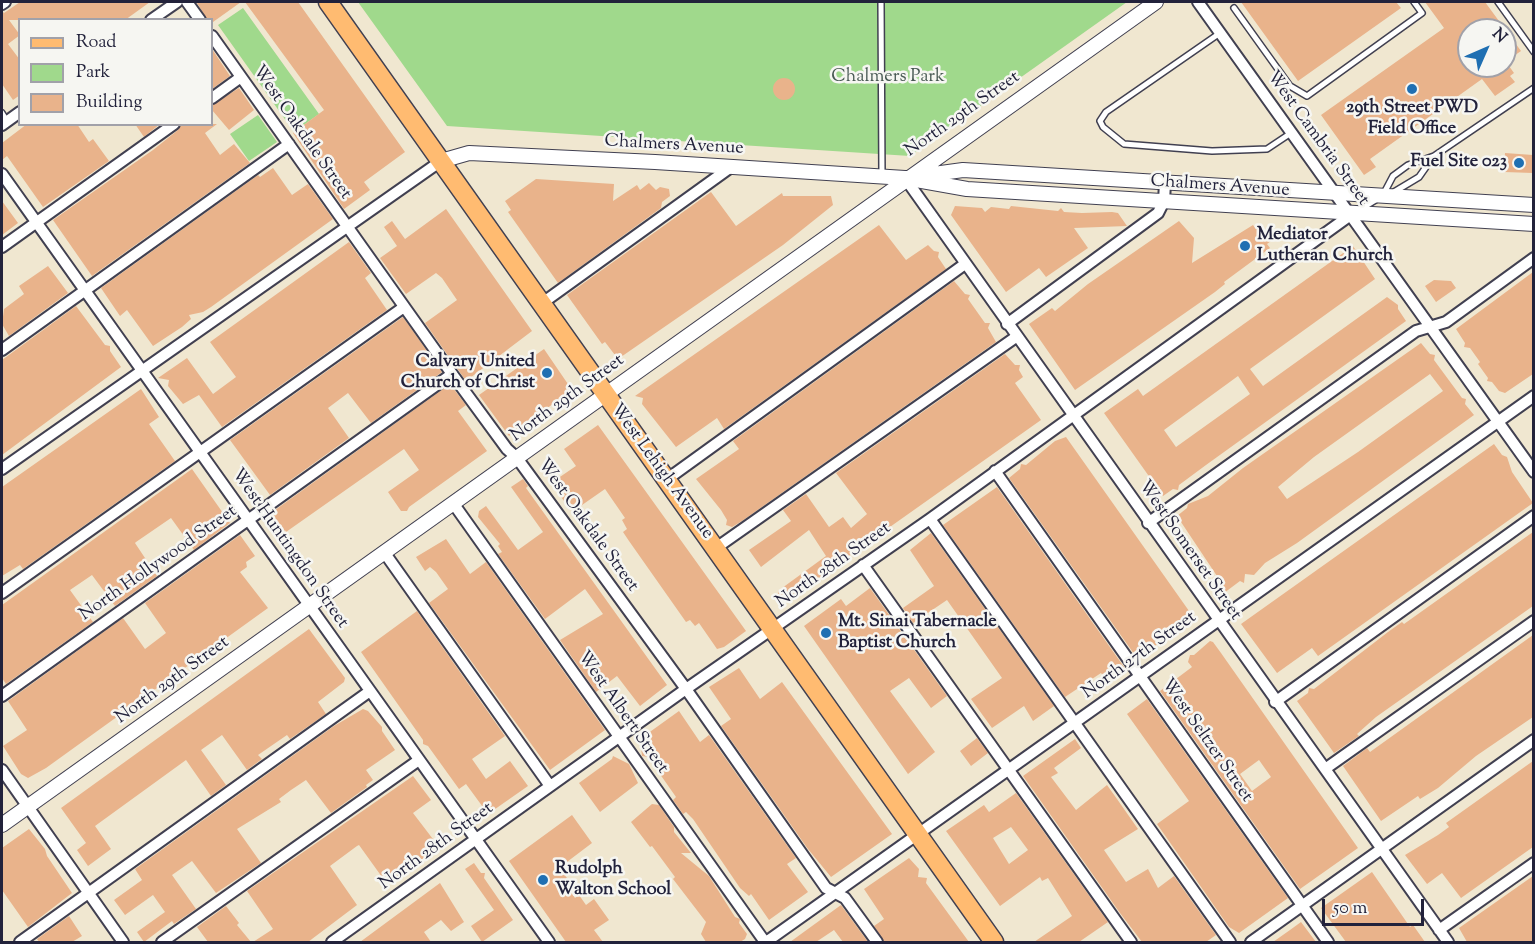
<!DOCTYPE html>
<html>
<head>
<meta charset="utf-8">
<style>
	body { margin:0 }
	#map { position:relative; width:1535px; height:944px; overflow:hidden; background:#f0e7d0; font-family:"Sorts Mill Goudy",serif }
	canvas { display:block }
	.frame { position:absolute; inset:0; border:3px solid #22223b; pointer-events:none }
	.legend { position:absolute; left:18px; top:18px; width:195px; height:108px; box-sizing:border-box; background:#f6f6f2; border:2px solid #a1a1a9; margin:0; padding:8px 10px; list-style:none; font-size:18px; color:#22223b }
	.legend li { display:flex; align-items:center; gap:12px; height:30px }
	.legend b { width:30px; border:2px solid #a1a1a9 }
	.north { position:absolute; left:1457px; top:18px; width:60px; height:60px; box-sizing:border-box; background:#f6f6f2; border:2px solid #a1a1a9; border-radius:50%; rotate:45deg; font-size:16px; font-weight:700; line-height:24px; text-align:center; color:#22223b }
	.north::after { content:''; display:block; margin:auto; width:21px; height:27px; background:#1f6fb2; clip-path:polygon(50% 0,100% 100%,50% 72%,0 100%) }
	.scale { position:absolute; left:1322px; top:899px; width:102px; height:27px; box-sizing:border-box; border:3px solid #22223b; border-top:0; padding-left:8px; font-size:18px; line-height:21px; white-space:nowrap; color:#22223b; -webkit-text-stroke:4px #f6f6f2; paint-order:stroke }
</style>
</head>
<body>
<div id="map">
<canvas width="1535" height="944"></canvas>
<div class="frame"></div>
<ul class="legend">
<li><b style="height:8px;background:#ffbb71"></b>Road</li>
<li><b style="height:16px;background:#a0d98c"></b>Park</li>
<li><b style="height:16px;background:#e9b38b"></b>Building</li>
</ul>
<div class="north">N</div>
<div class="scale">50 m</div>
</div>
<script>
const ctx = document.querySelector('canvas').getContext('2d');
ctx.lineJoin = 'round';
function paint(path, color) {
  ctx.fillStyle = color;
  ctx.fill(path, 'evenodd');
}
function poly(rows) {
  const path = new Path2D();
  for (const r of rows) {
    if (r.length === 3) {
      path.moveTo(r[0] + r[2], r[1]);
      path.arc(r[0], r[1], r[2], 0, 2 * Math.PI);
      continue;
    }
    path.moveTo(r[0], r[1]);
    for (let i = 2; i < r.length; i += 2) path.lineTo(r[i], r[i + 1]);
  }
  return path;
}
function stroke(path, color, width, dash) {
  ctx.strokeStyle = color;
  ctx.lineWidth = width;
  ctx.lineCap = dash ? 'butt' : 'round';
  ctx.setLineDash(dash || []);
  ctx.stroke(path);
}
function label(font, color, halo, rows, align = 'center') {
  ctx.font = font + ' "Sorts Mill Goudy",serif';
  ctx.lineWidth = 5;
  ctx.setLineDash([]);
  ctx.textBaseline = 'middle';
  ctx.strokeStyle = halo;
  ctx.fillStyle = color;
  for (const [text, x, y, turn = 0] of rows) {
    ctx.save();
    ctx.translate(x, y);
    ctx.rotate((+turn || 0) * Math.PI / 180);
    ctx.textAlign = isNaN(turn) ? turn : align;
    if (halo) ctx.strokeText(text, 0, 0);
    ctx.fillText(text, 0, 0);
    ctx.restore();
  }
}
paint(poly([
	[358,2,1127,2,910,156,447,126],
	[243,8,319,114,294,132,218,25],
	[258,115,277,142,249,161,230,134]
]), '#a0d98c');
paint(poly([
	[20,2,150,2,125,20,9,20,20,35,8,44,20,60,20,95,13,100,2,84,2,11,4,13],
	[200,2,241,2,213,22,207,20,197,3],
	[245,2,298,2,405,152,364,182,370,190,344,209,293,133,324,110],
	[1241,2,1396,2,1401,8,1298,81],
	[1425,2,1485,2,1521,51,1505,62,1505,30,1469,30,1469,66,1509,66,1514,73,1510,76,1515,82,1495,96,1482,79,1370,159,1376,167,1364,175,1321,115,1444,28],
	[212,49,230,76,212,89],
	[784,89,11],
	[239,88,254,110,229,130,212,110,212,105],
	[27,124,77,124,89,142,93,139,109,161,43,207,7,156,2,160,2,143],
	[135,124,160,124,144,137],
	[181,124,217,124,205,133,220,155,234,144,250,163,92,276,53,220,153,150,178,130],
	[1505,153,1533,155,1533,173,1504,172],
	[273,168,292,195,308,184,333,219,211,307,203,312,189,315,191,319,182,327,153,346,127,310,120,316,101,288,258,175,260,177],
	[536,179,614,184,613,201,637,185,640,190,649,183,656,190,660,187,669,189,670,196,662,202,661,208,558,283,508,212,511,210,505,201],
	[711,192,736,226,782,193,783,196,831,196,833,205,783,245,618,359,605,342,602,344,567,295],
	[2,201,18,223,2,235],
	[955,206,982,208,985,212,991,207,1009,209,1011,206,1058,211,1061,208,1064,212,1082,213,1112,212,1118,213,1127,226,1074,228,1088,248,1046,277,1039,268,1006,292,951,215],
	[446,209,532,331,466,381,425,323,457,300,442,278,436,273,406,294,380,258,397,246,384,227,392,221,405,239],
	[1179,221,1194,238,1192,263,1253,225,1256,229,1260,226,1271,241,1267,244,1270,248,1224,282,1225,284,1215,292,1075,390,1029,324,1052,308,1055,311,1088,284],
	[879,225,906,260,928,245,934,251,939,252,938,257,946,269,724,429,717,418,676,447,642,404,643,398,635,396],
	[349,242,371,273,365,278,387,310,222,427,199,395,183,404,168,386,169,380,158,378,187,358,213,394,236,377,210,342],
	[1353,246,1375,279,1250,369,1263,386,1387,297,1398,305,1398,309,1406,321,1206,465,1179,485,1178,490,1173,489,1163,496,1104,413,1138,389,1143,396],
	[1238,376,1250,394,1176,447,1164,430],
	[48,266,68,293,9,336,2,324,4,309,24,294,19,286],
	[1533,272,1533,374,1505,393,1499,391,1492,382,1487,381,1488,378,1478,364,1480,362,1470,348,1464,347,1465,343,1456,329],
	[1434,280,1451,281,1456,288,1436,302,1425,286],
	[954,281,965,294,970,295,968,299,985,323,990,323,988,328,996,342,742,521,732,527,726,525,727,520,721,510,696,479,739,449,733,441],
	[76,306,105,345,110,346,110,351,121,367,2,455,2,360],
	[403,317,442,372,371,423,348,393,328,408,349,438,270,495,230,440],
	[1421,343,1430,354,1435,355,1434,360,1462,398,1466,399,1465,404,1474,415,1297,543,1265,563,1254,575,1245,574,1244,583,1240,581,1224,593,1218,584,1221,582,1177,516,1187,508,1188,504,1208,496,1243,468],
	[1430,374,1443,391,1358,452,1287,499,1278,487,1314,457],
	[544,349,572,390,509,436,479,395],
	[1005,354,1015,365,1020,365,1019,370,1023,377,1015,383,1041,420,880,534,876,530,861,542,857,550,800,592,799,597,794,595,785,601,778,599,778,591,826,556,809,530,761,567,749,550,791,521,783,510,806,494,829,527,843,517,851,528,867,514,836,473],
	[450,384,466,405,458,411,487,451,409,507,407,511,401,511,388,492,419,470,404,449,286,532,285,530,276,536,264,518],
	[141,389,159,417,149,424,175,461,23,569,20,565,2,576,2,487],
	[598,425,746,631,724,647,717,649,699,623,695,626,690,620,686,622,629,541,623,532,627,529,622,520,625,518,605,489,572,512,551,483,576,466,564,449],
	[1066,437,1194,618,1155,646,1155,651,1150,649,1137,658,1009,478,1020,469,1021,464,1026,465,1055,441],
	[1494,444,1502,455,1507,457,1512,472,1533,503,1318,656,1312,648,1277,673,1241,624],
	[192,469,230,523,194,550,171,518,136,542,135,543,157,576,115,606,92,575,70,590,93,622,6,684,2,678,2,605],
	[523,479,528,486,526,488,667,685,640,706,617,676,596,692,560,640,603,614,585,589,545,619,498,554,502,552,498,546,500,544,478,517,479,511,486,506,518,550,543,532,511,487],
	[997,487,1124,667,1115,673,1116,678,1110,677,1106,680,1101,673,1065,697,943,525],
	[1533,532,1533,606,1376,717,1357,734,1359,736,1334,753,1297,701,1308,693,1309,688,1314,689,1388,632,1402,622,1404,624],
	[931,533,1054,706,1033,721,1024,706,992,728,971,699,1002,678,947,600,913,623,903,608,934,586,910,550],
	[240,535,255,556,246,562,247,567,240,572,268,608,46,768,28,778,21,774,3,746,27,730,8,701,123,618,145,649,166,633,145,603],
	[446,539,470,574,486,562,605,730,550,770,429,603,448,589,436,572,430,567,425,571,416,557],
	[870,588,947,696,931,708,909,678,890,691,935,752,908,774,804,626,841,599,846,606],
	[417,611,505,736,472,759,486,779,510,761,528,786,488,814,466,784,459,789,428,746,423,744,423,740,361,652],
	[309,629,345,678,344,682,318,702,326,714,290,739,287,735,258,755,262,759,247,770,222,735,201,750,226,785,211,796,186,760,95,826,111,849,88,866,77,850,86,843,61,808],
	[1533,635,1533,717,1476,756,1438,788,1420,799,1418,796,1381,821,1343,766,1367,748,1370,752],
	[1210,641,1213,642,1221,653,1358,848,1300,889,1160,691,1192,667,1188,662,1190,655,1194,655],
	[1259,760,1271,777,1252,791,1240,774],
	[739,668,760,699,782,682,892,834,831,877,808,849,721,726,731,719,709,687],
	[1147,699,1288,898,1239,933,1229,927,1157,824,1189,801,1127,714],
	[363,709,368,711,382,727,382,731,395,750,366,770,373,780,366,785,367,787,331,813,306,780,291,790,279,799,281,802,237,829,261,863,216,893,192,861,172,875,196,909,174,924,172,921,144,942,137,932,165,912,153,895,125,915,114,900,142,880,135,869,334,726],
	[679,711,700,742,709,735,796,858,787,864,808,892,769,920,751,894,749,896,740,888,693,819,686,812,683,814,673,800,676,797,648,757,642,756,640,739],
	[977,738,988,753,971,766,960,751],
	[1075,739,1081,748,1054,768,1058,773,1051,777,1076,810,1107,785,1117,799,1138,829,1104,850,1126,882,1148,869,1158,888,1174,876,1216,935,1206,942,1142,942,1120,913,1023,776],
	[613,756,629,764,638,783,600,812,579,783,612,759],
	[1533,761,1533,847,1461,898,1442,873,1427,884,1405,855,1438,835,1449,827,1446,823],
	[413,776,431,800,413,813,439,847,387,884,359,845,357,846,330,866,357,905,308,942,253,942,273,929,247,891],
	[1016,793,1108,922,1079,942,1034,942,1072,916,1048,878,1042,881,1040,877,1000,906,946,831,984,805,989,812],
	[1011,827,1028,850,1009,864,993,838],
	[652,804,659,805,674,827,674,832,691,853,681,853,709,876,735,917,740,919,739,923,747,934,745,939,740,942,706,942,701,934,706,922,673,879,675,877,652,846,650,847,631,822],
	[572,815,592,843,559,868,567,878,563,880,575,898,579,895,586,905,594,899,609,920,594,930,603,942,566,942,509,861],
	[29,829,45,849,47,856,72,893,28,927,2,890,2,848],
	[909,858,919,869,918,877,927,878,926,883,969,942,884,942,874,926,884,919,864,889],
	[474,863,481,873,485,873,484,878,513,920,482,942,471,926,494,910,465,869],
	[1372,872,1410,927,1413,925,1425,942,1346,942,1321,908],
	[1533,876,1533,942,1467,942,1459,928],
	[440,883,464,922,451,931,441,920,424,932,431,942,360,942],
	[841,905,868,942,843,942,834,930,816,942,790,942],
	[226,906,239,923,237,925,251,942,208,942,197,927],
	[69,916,82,936,72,942,39,942,37,939],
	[1301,922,1316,942,1273,942,1290,930]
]), '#e9b38b');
const service = poly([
	[881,2,882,177],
	[1498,2,1534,52],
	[1234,8,1290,86,1307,96,1422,13,1414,2],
	[1220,33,1106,112,1100,121,1103,127,1124,144,1212,151,1267,149,1291,133],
	[2,113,7,121],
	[1394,192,1419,177,1433,157],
	[1383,195,1393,176,1408,165,1434,156,1534,88],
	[1359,210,1377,199]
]);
const minor = poly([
	[187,2,200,20],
	[1198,2,1534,472],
	[2,4,5,2],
	[151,20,177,2],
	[212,36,452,374,507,449,517,458,686,689,826,888,845,898,877,942],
	[212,98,241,77],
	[2,125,20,112],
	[2,174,549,942],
	[905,178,1448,942],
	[2,247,174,124],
	[541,304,731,167],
	[1007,324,1158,213,1164,201,1165,183],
	[2,350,289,144],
	[2,469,441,161],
	[995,471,1328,942],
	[666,480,965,264],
	[453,503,765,942],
	[930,519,1230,942],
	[1148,523,1416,331,1446,322,1534,258],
	[716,548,1016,337],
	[384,552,550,786],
	[863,565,1131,942],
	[2,593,404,307],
	[2,696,452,374],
	[1275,702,1534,516],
	[1325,769,1534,621],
	[2,770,123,942],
	[1439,930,1534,863],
	[20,942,370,691],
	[162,942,419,760],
	[332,942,686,689,930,519,1352,214],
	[766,942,1534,396],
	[1251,942,1534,740]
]);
const tertiary = poly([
	[441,161,469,153,655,162,905,178,967,189,1534,224],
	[919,176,963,170,1534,205],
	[2,825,1156,2]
]);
const primary = poly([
	[328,2,994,942]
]);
stroke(service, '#414051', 8);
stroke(minor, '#414051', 14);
stroke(tertiary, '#414051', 16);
stroke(primary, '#414051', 21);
stroke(service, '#fff', 5);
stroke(minor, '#fff', 10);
stroke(tertiary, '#fff', 14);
stroke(primary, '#ffbb71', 18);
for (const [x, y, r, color] of [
	[1412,89,6,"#1f6fb2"],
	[1519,163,6,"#1f6fb2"],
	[1245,246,6,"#1f6fb2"],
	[547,373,6,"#1f6fb2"],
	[826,633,6,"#1f6fb2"],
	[543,880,6,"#1f6fb2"]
]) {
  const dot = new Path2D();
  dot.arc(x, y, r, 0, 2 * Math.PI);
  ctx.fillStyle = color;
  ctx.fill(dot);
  stroke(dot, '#f6f6f2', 2);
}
label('18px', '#485953', '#f6f6f2', [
	["Chalmers Park",888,78]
]);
label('bold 18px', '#22223b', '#f6f6f2', [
	["29th Street PWD",1412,109,"center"],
	["Field Office",1412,130,"center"],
	["Fuel Site 023",1507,163,"right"],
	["Mediator",1257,236],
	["Lutheran Church",1257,257],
	["Calvary United",535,363,"right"],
	["Church of Christ",535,384,"right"],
	["Mt. Sinai Tabernacle",838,623],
	["Baptist Church",838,644],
	["Rudolph",555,870],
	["Walton School",555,891]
], 'left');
label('18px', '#22223b', '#f6f6f2', [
	["North 29th Street",963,115,-35],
	["West Oakdale Street",301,133,55],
	["West Cambria Street",1317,139,54],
	["Chalmers Avenue",674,146,3],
	["Chalmers Avenue",1220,187,4],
	["North 29th Street",568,399,-36],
	["West Lehigh Avenue",661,472,54],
	["West Oakdale Street",587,526,54],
	["West Huntingdon Street",289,549,55],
	["West Somerset Street",1189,551,55],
	["North Hollywood Street",159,564,-35],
	["North 28th Street",834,566,-35],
	["North 27th Street",1140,656,-36],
	["North 29th Street",173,681,-36],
	["West Albert Street",622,713,55],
	["West Seltzer Street",1206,741,55],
	["North 28th Street",437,847,-36]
]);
</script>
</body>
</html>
